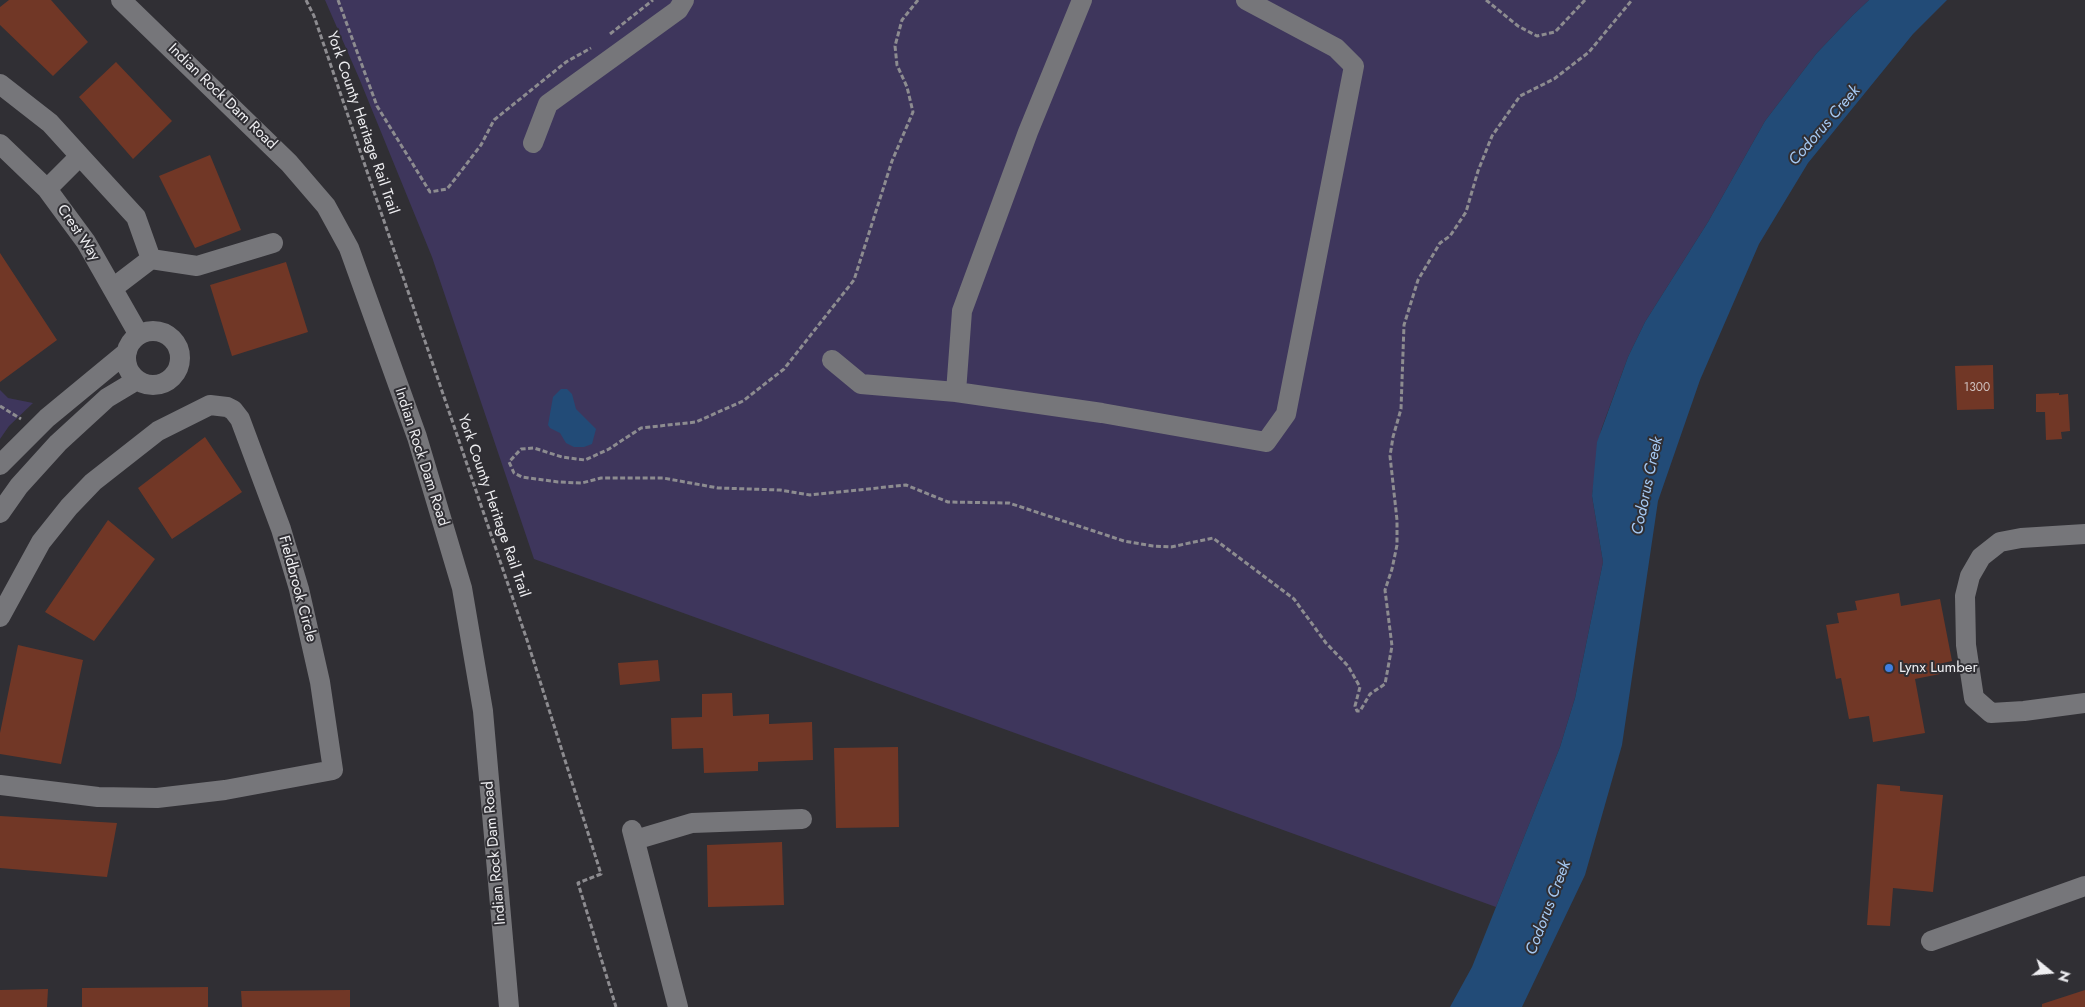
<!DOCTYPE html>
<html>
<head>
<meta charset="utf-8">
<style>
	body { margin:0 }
	#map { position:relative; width:2085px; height:1007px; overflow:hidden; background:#302f34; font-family:Jost,sans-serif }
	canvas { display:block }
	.north { position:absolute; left:2025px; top:947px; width:50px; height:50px; -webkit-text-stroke:4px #302f34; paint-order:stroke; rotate:107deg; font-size:14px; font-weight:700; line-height:20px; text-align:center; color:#eeeef1 }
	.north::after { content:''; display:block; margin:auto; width:18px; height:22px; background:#eeeef1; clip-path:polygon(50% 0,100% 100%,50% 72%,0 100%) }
</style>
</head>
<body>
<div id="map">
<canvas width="2085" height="1007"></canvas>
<div class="north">N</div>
</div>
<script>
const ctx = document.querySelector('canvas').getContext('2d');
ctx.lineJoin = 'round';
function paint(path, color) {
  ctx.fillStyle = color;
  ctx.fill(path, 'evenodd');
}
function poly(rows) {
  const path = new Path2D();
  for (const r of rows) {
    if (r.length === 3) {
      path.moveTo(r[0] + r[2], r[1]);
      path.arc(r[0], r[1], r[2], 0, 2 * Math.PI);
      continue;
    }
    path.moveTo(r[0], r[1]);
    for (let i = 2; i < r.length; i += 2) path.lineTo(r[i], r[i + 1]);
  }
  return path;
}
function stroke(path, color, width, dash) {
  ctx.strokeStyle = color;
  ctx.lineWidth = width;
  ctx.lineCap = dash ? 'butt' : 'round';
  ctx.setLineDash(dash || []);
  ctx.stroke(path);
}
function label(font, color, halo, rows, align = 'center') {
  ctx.font = font + ' Jost,sans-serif';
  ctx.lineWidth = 4;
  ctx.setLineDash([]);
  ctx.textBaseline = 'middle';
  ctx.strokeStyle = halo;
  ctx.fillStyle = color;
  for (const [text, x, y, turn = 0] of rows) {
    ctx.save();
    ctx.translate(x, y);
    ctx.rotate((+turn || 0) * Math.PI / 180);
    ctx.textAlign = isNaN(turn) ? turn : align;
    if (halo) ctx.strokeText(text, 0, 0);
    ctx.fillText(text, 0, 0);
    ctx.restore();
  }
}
paint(poly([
	[325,0,1869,0,1853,15,1816,54,1765,121,1708,222,1645,322,1628,357,1601,430,1592,496,1603,562,1575,698,1560,747,1496,907,534,559,432,257,359,78],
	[0,390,8,398,33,403,9,426,0,439]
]), '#3e365c');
paint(poly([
	[1869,0,1947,0,1913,34,1808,163,1759,244,1700,380,1658,501,1622,745,1585,875,1522,1007,1450,1007,1472,967,1560,747,1575,698,1603,562,1592,496,1597,442,1628,357,1645,322,1708,222,1765,121,1816,54,1853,15],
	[561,389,567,389,572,394,576,409,596,429,592,444,584,447,574,447,566,443,560,433,550,428,548,425,553,397]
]), '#224b77');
paint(poly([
	[9,0,51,0,88,42,53,76,0,25,0,7],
	[116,62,172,121,133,159,79,97],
	[210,155,241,230,195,248,159,176],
	[0,253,57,340,0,382],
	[286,262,308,332,232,356,210,285],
	[1993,365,1994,409,1957,410,1955,366],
	[2059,393,2059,395,2068,394,2070,431,2061,432,2062,439,2046,440,2045,412,2036,412,2036,394],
	[205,437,242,492,172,539,138,488],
	[108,520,155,559,94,641,45,612],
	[1899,593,1901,606,1940,599,1952,661,1943,663,1945,673,1915,679,1925,733,1873,742,1869,716,1849,719,1841,678,1836,679,1826,625,1839,623,1837,613,1857,610,1855,601],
	[18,645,83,660,61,764,0,754,0,733],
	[658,660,660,681,620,685,618,663],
	[732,693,733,716,769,714,769,724,812,722,813,760,758,762,758,771,704,773,703,748,672,749,671,718,702,717,702,694],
	[898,747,899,827,836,828,834,748],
	[1877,784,1900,786,1900,791,1943,795,1933,892,1893,888,1890,926,1867,925],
	[0,816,117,823,107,877,0,868],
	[782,842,784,905,708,907,707,845],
	[208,987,208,1007,82,1007,82,988],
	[48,989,47,1007,0,1007,0,990],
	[350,990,350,1007,242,1007,241,991],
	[2085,990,2085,1007,2042,1007,2042,1004]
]), '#713726');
stroke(poly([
	[306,0,314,16,527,640,601,874,578,883,616,1007],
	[338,0,377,106,430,192,447,189,455,179,481,145,494,120,566,62,591,48],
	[918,0,902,20,895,46,897,65,907,87,913,112,892,161,854,280,784,369,743,401,696,422,641,428,609,449,585,460,562,457,534,448,521,449,509,462,514,473,522,477,558,482,582,483,601,478,663,478,718,488,780,490,810,495,906,485,948,502,1009,503,1124,541,1153,546,1171,547,1213,538,1294,599,1326,643,1348,666,1360,687,1355,706,1357,711,1360,711,1370,694,1385,684,1392,646,1385,590,1392,569,1397,545,1397,520,1390,456,1393,437,1401,409,1404,325,1418,280,1440,243,1450,236,1466,212,1478,171,1492,136,1520,96,1554,79,1589,52,1632,0],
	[1486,0,1518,26,1537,36,1555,32,1585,0],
	[610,34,653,0],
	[0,406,21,419]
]), '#8d8c90', 3, [5, 2.5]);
stroke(poly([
	[121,0,289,163,326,206,349,248,417,437,462,588,483,711,509,1007],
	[0,84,50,123,80,156,47,189],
	[533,143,548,104,678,10,684,0],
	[0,144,47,189,86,242,139,335],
	[80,156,136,217,151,259,113,288],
	[151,259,197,266,273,243],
	[153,358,27],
	[832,360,861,384,956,392,1102,413,1266,442,1286,414,1354,66,1336,48,1246,0],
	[956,392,962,311,1028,132,1082,0],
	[0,465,47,418,127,352],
	[0,513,19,486,58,443,107,398,137,380],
	[2085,534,2021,538,2000,542,1981,557,1970,576,1965,596,1966,645,1974,698,1991,713,2024,711,2085,703],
	[0,617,41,542,69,507,93,482,158,431,210,405,227,407,233,410,240,419,281,529,299,589,320,682,333,770,225,790,157,798,98,797,0,785],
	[632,830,678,1007],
	[635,840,692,823,802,819],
	[1931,941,2085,886]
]), '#76767a', 20);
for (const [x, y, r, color] of [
	[1889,668,5,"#3f7fe0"]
]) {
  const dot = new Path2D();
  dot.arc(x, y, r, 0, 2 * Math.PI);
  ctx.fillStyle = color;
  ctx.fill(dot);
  stroke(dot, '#302f34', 2);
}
label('12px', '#cfc0be', null, [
	["1300",1977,388]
]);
label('15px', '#eeeef1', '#302f34', [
	["Indian Rock Dam Road",222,97,44],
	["York County Heritage Rail Trail",362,123,71],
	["Crest Way",78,233,56],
	["Indian Rock Dam Road",421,457,72],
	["York County Heritage Rail Trail",493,506,71],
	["Fieldbrook Circle",297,589,75],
	["Indian Rock Dam Road",495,853,-95]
]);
label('15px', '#eeeef1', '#302f34', [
	["Lynx Lumber",1899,668]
], 'left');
label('italic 16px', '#a5c9f3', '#302f34', [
	["Codorus Creek",1825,126,-49],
	["Codorus Creek",1648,486,-78],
	["Codorus Creek",1549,908,-69]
]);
</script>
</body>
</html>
